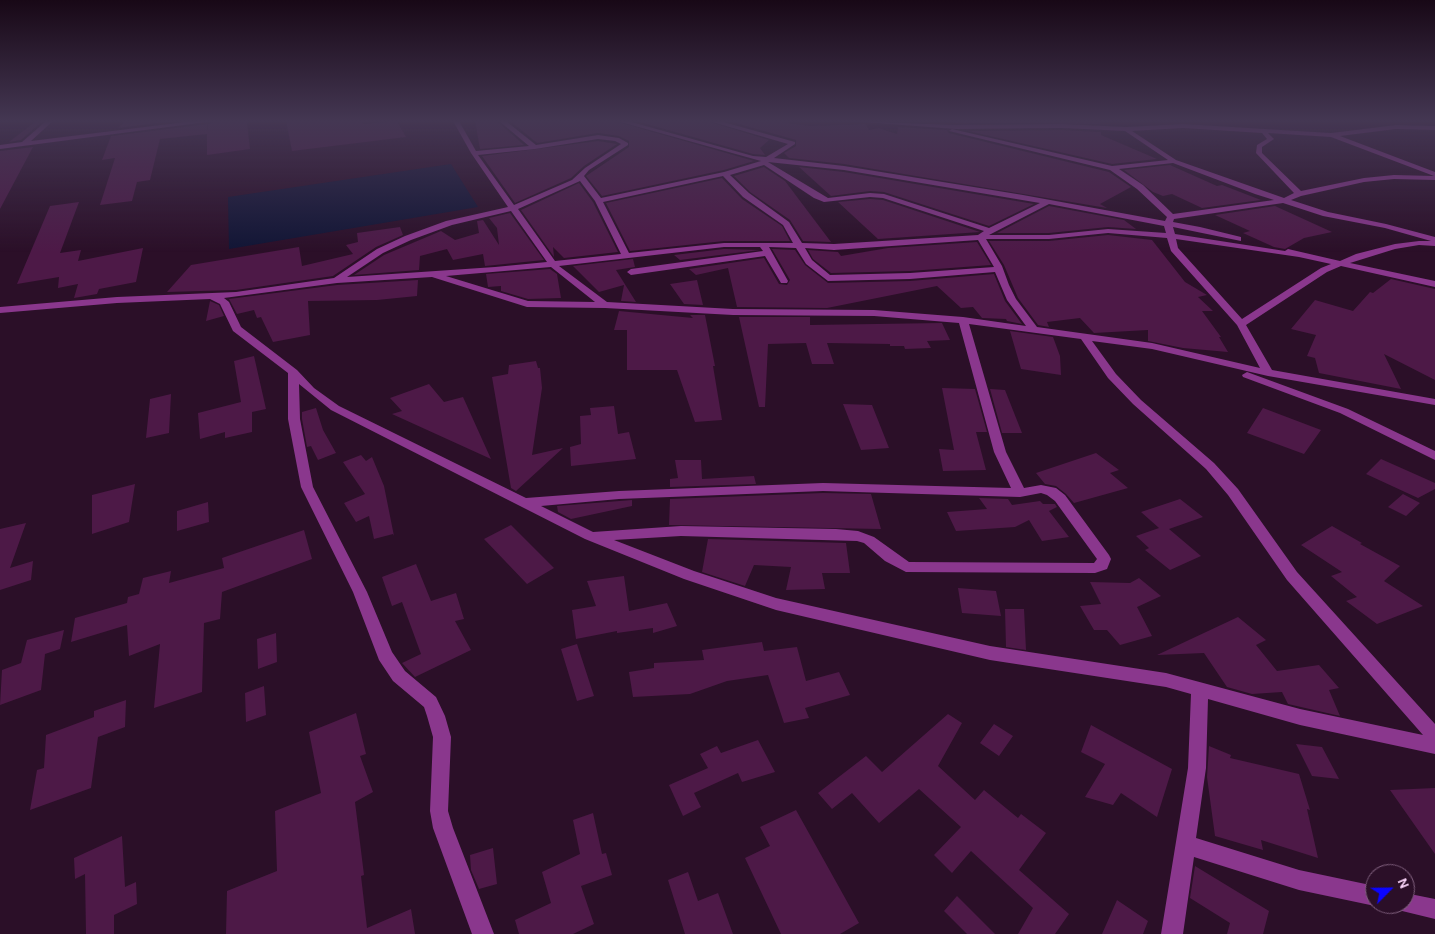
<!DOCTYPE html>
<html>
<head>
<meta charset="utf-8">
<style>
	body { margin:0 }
	#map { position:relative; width:1435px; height:934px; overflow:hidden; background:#2b0f28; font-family:Karla,sans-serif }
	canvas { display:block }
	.north { position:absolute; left:1365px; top:864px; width:50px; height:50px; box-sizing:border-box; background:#2b0f28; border:1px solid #80607e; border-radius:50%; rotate:67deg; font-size:14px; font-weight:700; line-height:20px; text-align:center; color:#ffd9fe }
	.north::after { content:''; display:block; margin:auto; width:18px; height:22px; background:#0b05ff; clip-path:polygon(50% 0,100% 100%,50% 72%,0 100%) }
</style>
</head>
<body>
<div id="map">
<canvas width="1435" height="934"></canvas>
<div class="north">N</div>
</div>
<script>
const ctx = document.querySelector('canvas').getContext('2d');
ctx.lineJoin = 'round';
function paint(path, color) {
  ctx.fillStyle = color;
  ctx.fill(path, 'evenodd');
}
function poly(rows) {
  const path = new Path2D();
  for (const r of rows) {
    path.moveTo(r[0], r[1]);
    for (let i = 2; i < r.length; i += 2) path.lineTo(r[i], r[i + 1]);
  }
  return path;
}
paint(poly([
	[451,164,478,207,229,249,228,197]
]), '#111535');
paint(poly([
	[36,121,43,121,21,140,9,142],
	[125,121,174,121,118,128],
	[216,121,247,121,250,149,207,155,207,134,160,139,150,180,137,182,132,201,100,205,115,158,102,160,111,136,207,124,208,131,208,124],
	[286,121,362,121,363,124,397,121,406,137,292,151],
	[475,121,497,121,524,145,480,149],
	[510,121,615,121,754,161,724,170,602,196,586,176,629,147,629,141,619,136,598,133,537,143],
	[636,121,707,121,769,140,760,148,765,155,753,154],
	[728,121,789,121,788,123,810,126,866,124,869,130,879,128,897,134,898,127,947,130,949,133,1109,172,1131,187,1100,204,1107,208,844,164,789,158,784,153,796,146,796,140],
	[950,121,1100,121,1100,124,956,123],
	[1062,130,1101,132,1101,135,1157,159,1112,164,968,131],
	[598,141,617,144,584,166,571,178,515,203,482,156],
	[33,147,0,209,0,151],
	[1170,165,1217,186,1222,185,1261,200,1202,208,1172,194,1163,196,1153,192,1124,170],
	[764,167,785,181,831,242,803,241,790,220,750,192,734,176],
	[799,167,844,172,1034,204,989,226,884,192,870,191,831,196],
	[722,178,742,199,782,226,790,241,724,241,630,251,606,203],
	[579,183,593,202,618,252,564,258,553,247,554,257,521,210],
	[870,199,883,200,980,232,878,239,838,202],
	[79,202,60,253,81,250,78,261,143,248,136,282,99,289,97,294,74,298,78,284,58,288,59,277,17,284,50,206],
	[1049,206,1124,220,1136,229,1108,227,1049,233,997,233],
	[1275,206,1332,232,1304,238,1285,249,1274,247,1243,233,1250,231,1215,215],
	[510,213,544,260,485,266,483,254,453,260,447,249,420,256,419,270,354,275,384,255,441,231,455,240,479,233,477,221,483,220,499,245,497,228,489,218],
	[400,227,403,235,376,247,333,276,236,290,167,292,191,265,299,247,302,266,353,254,346,245,358,242,357,233],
	[1108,235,1152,240,1185,282,1207,295,1198,297,1213,311,1202,311,1221,337,1219,337,1228,352,1183,348,1148,341,1148,330,1094,333,1080,318,1047,322,1049,327,1038,325,1018,298,1004,265,989,241,1049,241],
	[977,242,991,265,910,271,831,273,813,259,808,250,838,252,841,256,888,248],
	[724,249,760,250,680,260,674,255],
	[772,249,795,250,805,265,828,283,910,281,994,274,1005,301,1022,324,1007,321,1006,319,982,318,973,307,961,308,937,286,827,308,737,307,728,268,696,275,689,269,764,258,779,284,787,285,790,280],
	[633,259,635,267,616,270,636,302,621,301,624,285,599,292,573,266],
	[550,269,557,274,561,298,528,299,501,291,501,286,488,287,486,274],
	[1391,279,1435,289,1435,380,1384,354,1401,389,1319,373,1315,358,1307,356,1316,335,1291,329,1315,300,1353,311,1370,292,1373,293],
	[418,280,417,296,377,300,308,301,310,335,273,342,261,317,257,318,254,310,237,314,229,299,337,285],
	[697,280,703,305,684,304,670,284],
	[210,301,219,305,224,316,206,321],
	[619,311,693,318,690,315,705,315,715,366,713,366,722,420,695,422,677,370,627,370,627,330,614,330],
	[739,317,810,317,810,325,942,323,950,340,927,341,931,348,905,349,904,346,890,346,890,344,827,343,834,364,812,364,806,343,768,344,765,407,759,407],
	[1010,331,1053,337,1060,356,1061,375,1021,369],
	[254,356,266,409,252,412,252,432,225,438,225,432,200,439,198,413,241,402,234,361],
	[536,361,538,368,540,368,542,388,532,455,563,448,516,491,511,488,492,377,508,374,509,365],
	[429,384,444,402,463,397,491,459,392,414,402,411,390,398],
	[942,388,975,389,987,432,976,432,986,470,943,471,939,449,954,450],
	[990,389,1005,390,1022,433,1002,433],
	[171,394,169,433,146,438,150,399],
	[843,404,872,405,889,448,861,450],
	[614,406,618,434,629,432,636,459,571,466,570,447,581,444,580,416,591,415,590,408],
	[316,408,323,430,336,453,318,460,311,446,307,447,302,419,302,412],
	[1263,408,1321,430,1304,454,1247,433],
	[1096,453,1119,470,1110,473,1128,488,1074,503,1066,494,1056,486,1045,484,1036,473],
	[361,455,366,461,372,457,384,486,394,536,393,534,374,539,369,516,356,522,344,503,365,494,343,462],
	[1381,459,1435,483,1435,489,1418,498,1366,474],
	[675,460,701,460,702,479,754,476,756,484,670,487,670,479,678,478],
	[135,484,129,522,92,534,92,495],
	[823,493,871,494,881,529,669,525,670,499],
	[1403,494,1420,503,1406,516,1388,507],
	[979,498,1008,499,1012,505,1040,501,1043,504,1055,504,1057,507,1049,511,1069,537,1042,541,1029,520,1015,527,956,531,947,512,987,509],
	[1180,499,1203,517,1169,529,1201,556,1170,570,1145,550,1149,548,1136,536,1159,528,1141,512],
	[632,500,632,506,571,519,558,512,557,506],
	[208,502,209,522,177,531,177,511],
	[26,523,10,568,33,561,31,580,0,590,0,529],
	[511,525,554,568,527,584,484,539],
	[1332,526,1362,543,1360,544,1400,566,1384,581,1423,606,1377,624,1346,601,1357,597,1331,576,1342,572,1301,545],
	[304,530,312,559,222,592,220,619,204,623,202,692,154,708,160,644,129,656,127,625,71,642,75,618,127,603,128,597,139,594,143,578,171,571,169,583,224,568,222,558],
	[708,539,846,543,850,573,822,573,825,589,786,590,791,567,754,565,745,586,702,572],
	[416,564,431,601,456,593,464,619,455,621,471,650,415,677,402,663,421,654,402,602,392,606,382,577],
	[624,576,629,611,667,603,677,626,653,633,653,628,617,633,617,631,576,639,572,610,596,606,587,581],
	[1139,578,1161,596,1137,607,1152,636,1120,645,1107,630,1094,630,1080,606,1101,604,1090,582,1130,583],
	[958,588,996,591,1001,616,962,613],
	[1005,609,1024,609,1026,650,1006,647],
	[1238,617,1266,640,1256,645,1277,671,1319,665,1339,688,1329,690,1340,716,1288,704,1282,692,1252,694,1227,687,1204,653,1157,655],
	[64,630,60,649,45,654,41,690,0,705,2,670,21,663,27,640],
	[276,633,277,662,258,669,257,639],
	[762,642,764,651,797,647,806,681,839,672,850,695,805,708,809,718,784,723,768,675,727,681,690,694,633,697,629,672,654,668,654,663,704,660,702,650],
	[577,644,594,696,577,701,561,649],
	[264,686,266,715,246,722,245,693],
	[126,700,125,727,98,737,91,788,30,810,37,770,44,768,46,735,94,717,94,711],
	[356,713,366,754,360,756,373,792,355,802,364,875,361,876,367,928,411,909,415,934,226,934,227,891,277,871,275,811,321,793,309,732],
	[948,714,962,723,938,766,975,800,984,790,1018,818,1021,814,1046,833,1019,870,1069,914,1055,934,1018,934,1033,908,971,851,952,873,934,855,961,827,919,789,879,823,852,793,832,809,818,793,866,756,882,772],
	[994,724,1013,736,999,756,980,743],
	[1091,725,1172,769,1157,817,1121,793,1113,805,1085,797,1105,764,1081,752],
	[758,740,775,772,742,782,738,773,694,793,701,807,683,816,669,785,708,768,700,754,717,746,721,753],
	[1296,744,1322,747,1339,779,1312,776],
	[1209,746,1231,755,1230,758,1299,774,1310,810,1307,809,1318,858,1261,840,1263,850,1215,836,1207,777],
	[1435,788,1435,854,1390,790],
	[796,810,859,923,840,934,781,934,745,858,770,846,760,827],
	[593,813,602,854,606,853,612,875,581,886,594,924,573,934,519,934,515,920,551,903,542,872,580,854,573,820],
	[122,836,125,887,136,882,137,904,114,915,114,934,86,934,85,874,75,879,74,858],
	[493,848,497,884,479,889,471,870,470,855],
	[1195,866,1269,911,1263,934,1227,934,1230,923,1190,898],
	[688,872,698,901,718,893,733,934,685,934,668,880],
	[957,896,995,934,967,934,944,911],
	[1117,900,1148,921,1143,934,1102,934]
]), '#4d1947');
paint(poly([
	[46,121,53,121,31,141,193,121,214,121,0,149,0,145,22,142,46,121],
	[453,121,459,121,476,151,529,146,499,121,506,121,536,145,598,135,619,138,628,143,628,145,589,170,584,176,601,198,724,172,761,161,617,121,628,121,753,156,766,157,788,144,709,121,720,121,795,142,795,144,774,158,844,166,1023,195,1165,221,1167,217,1137,189,1110,170,949,131,952,129,1112,166,1168,160,1125,131,1062,128,956,129,849,121,956,125,1062,124,1126,127,1183,124,1331,133,1396,125,1435,126,1435,130,1396,129,1340,136,1435,172,1435,180,1394,179,1364,182,1301,196,1291,200,1328,212,1386,224,1435,237,1435,246,1419,245,1395,249,1350,263,1435,281,1435,287,1341,266,1327,272,1246,325,1272,370,1435,399,1435,405,1268,376,1152,349,1092,341,1116,374,1141,400,1214,463,1238,489,1297,572,1435,724,1435,754,1300,725,1208,699,1206,768,1196,838,1299,870,1375,886,1375,904,1381,904,1375,906,1299,890,1194,857,1183,934,1161,934,1188,768,1191,694,1166,687,990,660,776,610,684,579,585,539,331,410,299,384,300,419,313,487,367,592,392,652,405,671,436,697,445,716,451,737,448,811,453,828,494,934,472,934,433,828,430,811,433,737,427,716,424,707,393,681,379,660,353,592,301,487,288,419,288,373,233,331,220,304,210,299,117,303,0,313,0,307,117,297,236,292,334,278,377,249,405,236,446,221,508,207,471,153,453,121],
	[1183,128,1262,133,1267,139,1257,145,1256,153,1294,193,1284,198,1176,160,1132,131,1183,128],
	[1268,133,1331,137,1434,176,1394,175,1364,178,1301,191,1262,153,1262,147,1274,139,1268,133],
	[598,139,615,141,621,144,585,168,572,180,514,205,478,155,535,149,598,139],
	[768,162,844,170,1040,203,989,228,884,194,870,193,828,198,768,162],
	[1173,163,1255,194,1274,200,1173,214,1143,185,1119,169,1173,163],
	[764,165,814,198,824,202,870,197,883,198,984,231,978,235,834,244,802,243,789,222,749,193,730,175,764,165],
	[723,176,743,197,783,225,793,243,724,243,629,253,603,202,723,176],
	[580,181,595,201,621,254,555,261,518,209,580,181],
	[1283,203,1323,216,1385,228,1431,241,1419,241,1395,244,1356,254,1340,261,1288,249,1285,251,1175,234,1173,227,1241,241,1241,237,1200,227,1173,222,1174,219,1283,203],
	[1049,204,1164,226,1166,233,1108,229,1049,235,989,235,1049,204],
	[511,211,547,262,495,267,347,277,383,253,411,240,452,225,511,211],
	[1108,233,1167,238,1171,251,1237,325,1260,368,1152,343,1037,327,1016,299,1009,285,1002,266,986,239,1049,239,1108,233],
	[1176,239,1299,257,1331,264,1321,268,1242,319,1178,248,1176,239],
	[978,240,994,267,910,273,830,275,812,260,805,248,834,250,978,240],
	[724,247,760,247,763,251,631,269,627,272,631,275,765,256,781,283,787,283,788,281,769,247,796,248,806,264,828,281,910,279,995,272,1007,300,1026,326,963,317,874,310,733,309,607,302,559,266,724,247],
	[551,267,595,302,528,301,446,276,551,267],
	[432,277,527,307,605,308,733,315,874,316,959,323,994,452,1011,488,823,483,619,491,526,498,339,406,314,388,297,370,241,327,229,302,224,298,337,283,432,277],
	[969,324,1081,339,1108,378,1133,404,1206,469,1228,495,1287,580,1423,735,1300,709,1166,673,990,646,776,598,694,571,614,540,681,536,857,541,864,543,885,561,906,572,1095,573,1107,569,1111,559,1109,555,1065,495,1056,488,1041,485,1024,488,1006,452,969,324],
	[823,491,1020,497,1041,493,1047,495,1055,501,1097,559,1094,563,909,562,874,537,858,531,836,529,681,526,593,532,541,506,619,499,823,491],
	[1247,372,1348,409,1435,451,1435,460,1340,413,1243,377,1242,375,1247,372],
	[1405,893,1435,899,1435,919,1398,910,1395,904,1405,904,1405,893]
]), '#8a378d');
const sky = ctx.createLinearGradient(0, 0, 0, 252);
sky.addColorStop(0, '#180816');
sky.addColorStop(0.48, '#443753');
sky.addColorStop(1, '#44375300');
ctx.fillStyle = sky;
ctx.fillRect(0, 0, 1435, 252);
</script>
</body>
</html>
